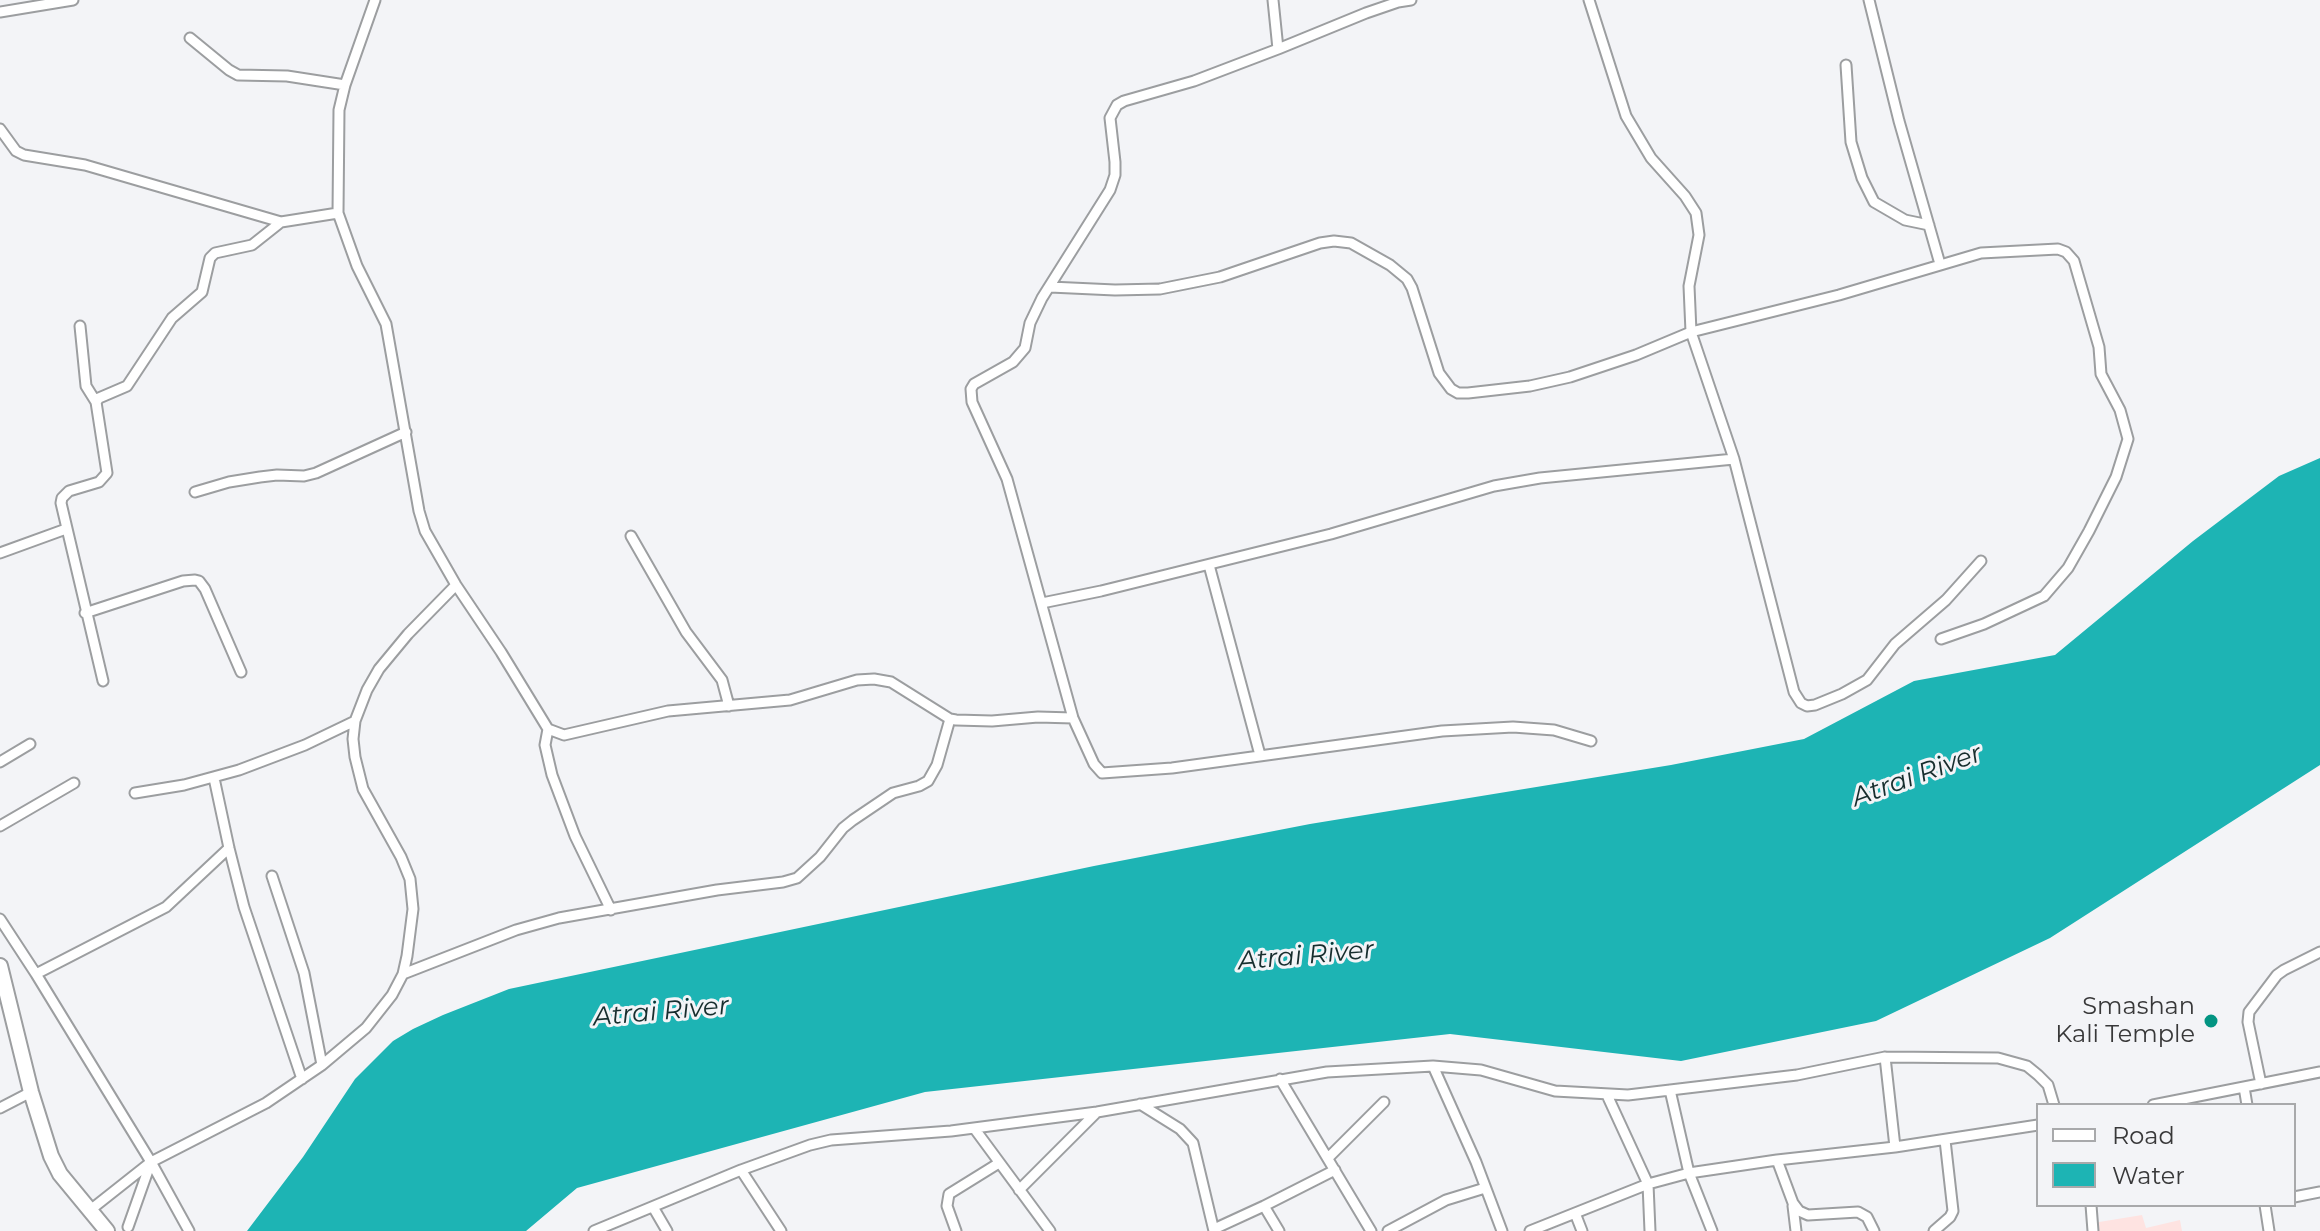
<!DOCTYPE html>
<html>
<head>
<meta charset="utf-8">
<style>
	body { margin:0 }
	#map { position:relative; width:2320px; height:1231px; overflow:hidden; background:#f3f4f7; font-family:Montserrat,sans-serif }
	canvas { display:block }
	.legend { position:absolute; left:2036px; top:1103px; width:260px; height:104px; box-sizing:border-box; background:#f3f4f7; border:2px solid #a8a9ab; margin:0; padding:10px 14px; list-style:none; font-size:24px; color:#383839 }
	.legend li { display:flex; align-items:center; gap:16px; height:40px }
	.legend b { width:40px; border:2px solid #a8a9ab }
</style>
</head>
<body>
<div id="map">
<canvas width="2320" height="1231"></canvas>
<ul class="legend">
<li><b style="height:10px;background:#fff"></b>Road</li>
<li><b style="height:22px;background:#1db4b4"></b>Water</li>
</ul>
</div>
<script>
const ctx = document.querySelector('canvas').getContext('2d');
ctx.lineJoin = 'round';
function paint(path, color) {
  ctx.fillStyle = color;
  ctx.fill(path, 'evenodd');
}
function poly(rows) {
  const path = new Path2D();
  for (const r of rows) {
    path.moveTo(r[0], r[1]);
    for (let i = 2; i < r.length; i += 2) path.lineTo(r[i], r[i + 1]);
  }
  return path;
}
function stroke(path, color, width, dash) {
  ctx.strokeStyle = color;
  ctx.lineWidth = width;
  ctx.lineCap = dash ? 'butt' : 'round';
  ctx.setLineDash(dash || []);
  ctx.stroke(path);
}
function label(font, color, halo, rows, align = 'center') {
  ctx.font = font + ' Montserrat,sans-serif';
  ctx.lineWidth = 6;
  ctx.setLineDash([]);
  ctx.textBaseline = 'middle';
  ctx.strokeStyle = halo;
  ctx.fillStyle = color;
  for (const [text, x, y, turn = 0] of rows) {
    ctx.save();
    ctx.translate(x, y);
    ctx.rotate((+turn || 0) * Math.PI / 180);
    ctx.textAlign = isNaN(turn) ? turn : align;
    if (halo) ctx.strokeText(text, 0, 0);
    ctx.fillText(text, 0, 0);
    ctx.restore();
  }
}
paint(poly([
	[2142,1215,2146,1228,2180,1220,2182,1231,2088,1231,2087,1224]
]), '#fee3e1');
paint(poly([
	[2320,458,2320,765,2050,938,1876,1021,1681,1061,1450,1034,925,1092,577,1188,526,1231,247,1231,303,1157,355,1079,393,1041,413,1029,443,1015,509,989,1094,866,1310,824,1671,765,1804,739,1914,681,2055,655,2193,541,2279,476]
]), '#1db4b4');
const street = poly([
	[375,0,345,85,339,110,338,213,357,266,386,324,419,511,425,531,456,585,501,652,548,729,564,735,668,711,790,700,857,680,874,679,891,682,950,719,956,720,992,721,1038,717,1073,718],
	[1273,0,1278,49],
	[1411,0,1398,2,1366,13,1278,49,1194,81,1124,101,1117,105,1110,118,1115,162,1115,175,1110,190,1042,298,1030,323,1025,348,1013,362,974,384,971,389,972,402,1007,479,1073,718,1094,764,1102,773,1172,768,1442,731,1513,727,1554,730,1591,741],
	[1589,0,1626,116,1651,158,1685,196,1696,213,1699,235,1689,286,1691,332,1734,459,1794,692,1801,703,1807,706,1815,705,1842,694,1867,680,1895,644,1946,600,1981,561],
	[1869,0,1899,121,1940,264],
	[0,12,73,0],
	[190,38,229,70,238,75,287,76,345,85],
	[1846,65,1851,142,1862,178,1874,202,1905,220,1929,225],
	[0,129,16,151,24,155,85,165,281,222,338,213],
	[1050,287,1115,290,1160,289,1220,277,1320,243,1334,241,1351,243,1390,265,1407,279,1412,288,1439,373,1451,389,1458,393,1468,393,1530,386,1570,377,1636,355,1691,332,1839,295,1981,253,2058,249,2066,252,2074,261,2099,347,2101,374,2120,410,2128,439,2116,477,2089,531,2068,568,2044,596,1984,624,1941,639],
	[80,326,86,386,96,402],
	[195,492,229,482,260,477,277,475,304,476,316,473,406,432],
	[631,536,686,632,722,680,729,706],
	[0,553,66,529],
	[1209,565,1260,755],
	[1042,603,1101,591,1331,534,1494,486,1540,478,1734,459],
	[85,613,183,581,195,580,199,581,205,589,241,672],
	[103,681,61,503,62,498,69,491,99,482,107,473,96,402,99,398,127,386,172,318,202,292,210,258,215,253,252,245,281,222],
	[548,729,545,745,552,775,575,836,611,910],
	[0,762,30,744],
	[214,778,229,848,244,907,302,1079],
	[135,793,184,785,239,770,305,745,355,721],
	[0,826,74,783],
	[272,876,304,973,322,1065],
	[0,919,36,974,151,1162,189,1231],
	[36,974,166,907,229,848],
	[403,974,516,930,559,918,717,890,783,882,797,878,820,857,843,828,853,820,893,793,919,786,928,781,937,765,950,719],
	[1885,1057,1895,1147],
	[1433,1066,1476,1162,1502,1231],
	[1280,1079,1371,1231],
	[2261,1084,2248,1022,2249,1012,2277,975,2284,970,2320,952],
	[2244,1087,2247,1105],
	[1670,1090,1689,1173,1712,1231],
	[1607,1095,1648,1184,1650,1231],
	[1140,1104,1180,1129,1193,1143,1214,1231],
	[2153,1105,2320,1072],
	[0,1108,31,1092],
	[974,1128,1050,1231],
	[1328,1158,1384,1102],
	[1777,1160,1793,1203,1799,1211,1808,1215,1858,1212,1867,1217,1874,1231],
	[741,1170,781,1231],
	[1019,1190,1097,1112],
	[2294,1197,2320,1192],
	[2091,1205,2093,1231],
	[2265,1205,2269,1231],
	[1264,1206,1279,1231],
	[1793,1206,1796,1231],
	[653,1207,667,1231],
	[89,1211,151,1162,266,1103,322,1065,366,1028,392,995,403,974,407,956,413,909,410,879,401,857,363,789,355,757,353,739,355,721,367,690,379,669,408,634,456,585],
	[1575,1213,1582,1231],
	[128,1227,151,1162],
	[1214,1229,1264,1206,1335,1170],
	[594,1231,741,1170,810,1145,831,1140,951,1131,1097,1112,1327,1072,1433,1066,1481,1070,1555,1091,1628,1095,1797,1075,1885,1057,1998,1058,2027,1066,2038,1075,2048,1085,2054,1105],
	[956,1231,947,1206,949,1194,999,1163],
	[1388,1231,1446,1200,1485,1188],
	[1530,1231,1648,1184,1689,1173,1777,1160,1895,1147,2038,1125],
	[1934,1231,1950,1217,1953,1211,1945,1140]
]);
const primary = poly([
	[0,966,31,1092,51,1156,60,1174,107,1231]
]);
stroke(street, '#9c9ea0', 13);
stroke(primary, '#9c9ea0', 18);
stroke(street, '#fff', 9);
stroke(primary, '#fff', 14);
for (const [x, y, r, color] of [
	[2211,1021,8,"#029482"]
]) {
  const dot = new Path2D();
  dot.arc(x, y, r, 0, 2 * Math.PI);
  ctx.fillStyle = color;
  ctx.fill(dot);
  stroke(dot, '#f3f4f7', 3);
}
label('24px', '#383839', '#f3f4f7', [
	["Smashan",2195,1007],
	["Kali Temple",2195,1035]
], 'right');
label('italic 26px', '#172e2e', '#f3f4f7', [
	["Atrai River",1917,776,-20],
	["Atrai River",1306,956,-5],
	["Atrai River",661,1012,-5]
]);
</script>
</body>
</html>
